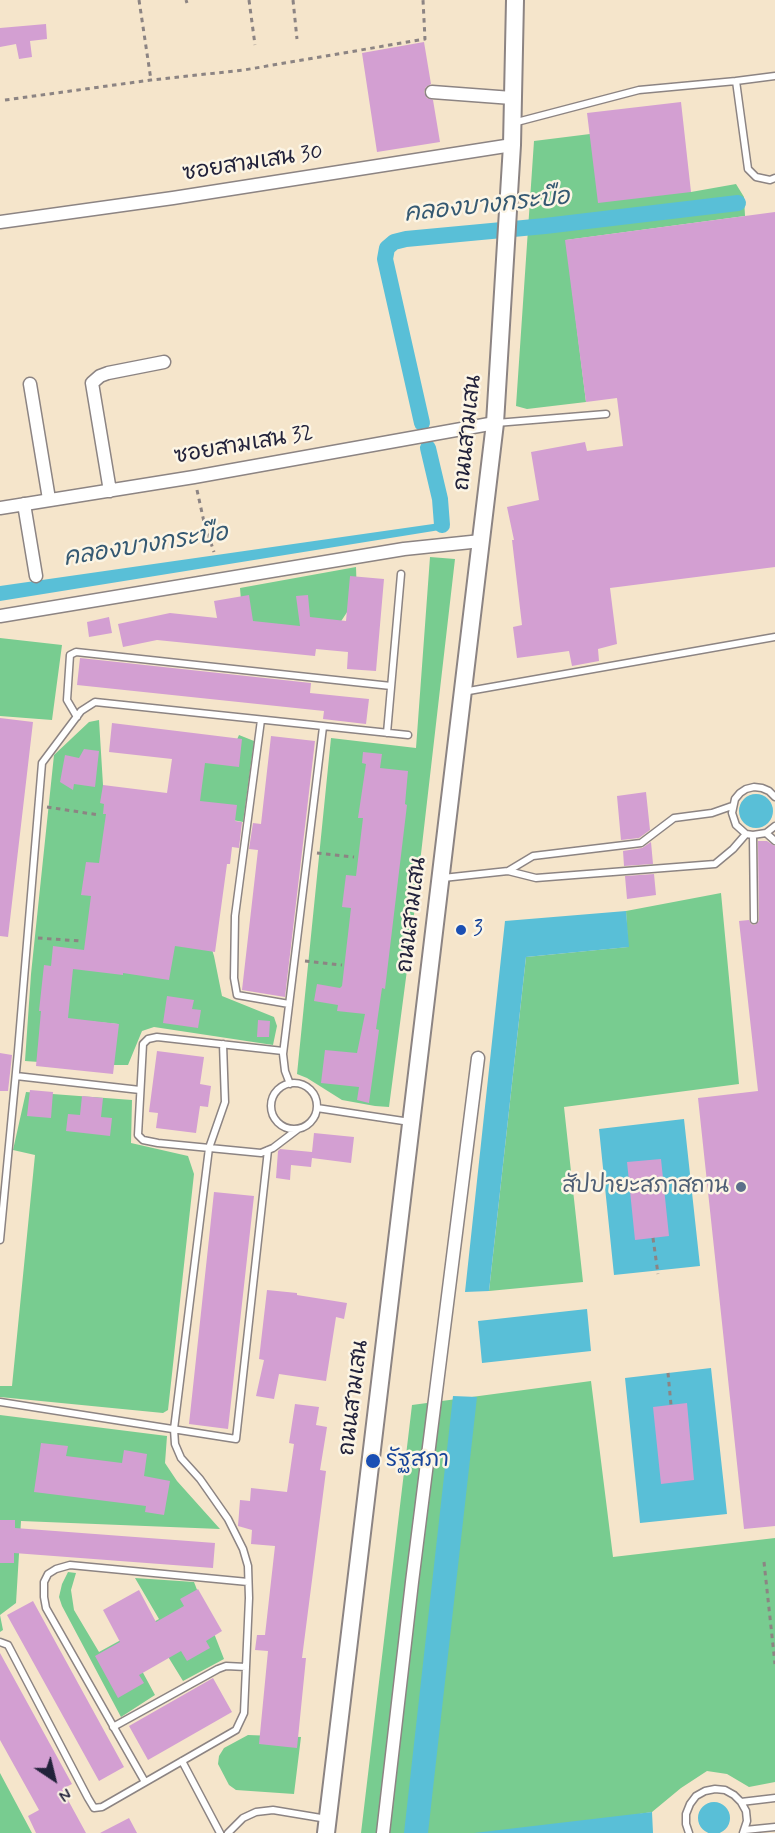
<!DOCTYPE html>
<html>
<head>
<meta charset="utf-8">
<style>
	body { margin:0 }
	#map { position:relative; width:775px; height:1833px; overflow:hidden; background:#f5e5cb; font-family:Mynerve,sans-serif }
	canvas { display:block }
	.north { position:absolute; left:24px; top:1749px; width:60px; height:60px; -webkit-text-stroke:4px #fcf5e5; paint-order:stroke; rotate:145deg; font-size:16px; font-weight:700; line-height:24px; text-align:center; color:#22223b }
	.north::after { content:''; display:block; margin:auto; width:21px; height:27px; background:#22223b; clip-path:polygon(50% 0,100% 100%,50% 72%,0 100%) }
</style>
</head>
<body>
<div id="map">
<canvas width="775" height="1833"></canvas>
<div class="north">N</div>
</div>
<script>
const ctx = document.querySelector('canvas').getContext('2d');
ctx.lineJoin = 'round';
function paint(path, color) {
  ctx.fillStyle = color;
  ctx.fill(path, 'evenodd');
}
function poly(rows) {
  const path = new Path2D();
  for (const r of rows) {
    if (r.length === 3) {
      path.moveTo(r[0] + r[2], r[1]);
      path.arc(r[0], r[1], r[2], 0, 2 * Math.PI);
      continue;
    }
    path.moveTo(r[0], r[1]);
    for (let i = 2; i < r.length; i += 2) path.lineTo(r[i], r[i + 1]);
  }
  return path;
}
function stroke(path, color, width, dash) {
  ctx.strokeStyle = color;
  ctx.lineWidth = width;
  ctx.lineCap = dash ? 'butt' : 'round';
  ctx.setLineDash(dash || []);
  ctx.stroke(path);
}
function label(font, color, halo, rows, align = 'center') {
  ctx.font = font + ' Mynerve,"Playpen Sans Thai",sans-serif';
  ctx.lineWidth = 5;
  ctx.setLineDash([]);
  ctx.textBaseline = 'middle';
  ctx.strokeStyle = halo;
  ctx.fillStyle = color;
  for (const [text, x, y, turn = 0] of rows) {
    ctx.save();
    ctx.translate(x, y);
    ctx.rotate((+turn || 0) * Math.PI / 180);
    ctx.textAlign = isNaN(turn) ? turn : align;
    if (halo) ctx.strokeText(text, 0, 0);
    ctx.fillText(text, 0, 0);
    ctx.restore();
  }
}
paint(poly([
	[590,134,691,192,736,184,744,197,745,216,566,240,586,402,527,409,516,406,534,141],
	[430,557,455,559,412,932,389,1107,375,1106,342,1100,307,1078,297,1074,331,738,416,748],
	[356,567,357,597,334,632,243,625,240,588],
	[0,638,62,645,52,720,0,716],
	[99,720,103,785,142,855,184,862,214,956,222,996,274,1017,277,1026,273,1045,154,1027,142,1031,128,1065,113,1065,118,1024,55,1018,39,1062,25,1061,31,974,54,755,89,722],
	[239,735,254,741,243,822,191,812,195,757,227,762],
	[721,893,739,1084,564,1107,583,1282,489,1291,526,957,628,947,626,911],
	[26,1092,132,1100,131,1143,188,1156,194,1174,168,1410,163,1413,0,1397,0,1386,12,1386,35,1155,13,1150],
	[591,1381,613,1557,775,1538,775,1782,749,1787,727,1774,707,1771,681,1788,652,1812,518,1833,361,1833,412,1405],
	[0,1415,167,1436,165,1463,177,1481,220,1529,21,1521,16,1603,0,1615,3,1630,0,1632],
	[68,1572,76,1573,71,1590,74,1610,99,1652,159,1619,135,1578,194,1582,224,1659,183,1681,167,1655,141,1669,155,1695,121,1717,62,1606,59,1597,62,1584],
	[248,1735,301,1737,294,1794,236,1790,229,1785,218,1764,219,1756,224,1748],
	[0,1773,32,1833,0,1833]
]), '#78cc90');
paint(poly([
	[447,522,446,529,0,601,0,586],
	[756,811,17],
	[626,911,629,947,526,957,489,1291,465,1292,505,921],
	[684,1119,700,1266,614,1275,599,1129],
	[587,1309,591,1351,482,1363,478,1321],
	[711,1368,727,1514,640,1523,625,1378],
	[453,1396,477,1397,428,1833,404,1833],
	[714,1818,16],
	[652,1812,653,1833,474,1833]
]), '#59bfd7');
stroke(poly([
	[422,423,385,259,387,248,394,242,406,239,545,226,738,203],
	[428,448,440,499,442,525]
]), '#59bfd7', 16);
paint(poly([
	[46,24,47,39,30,41,32,57,19,59,16,44,0,47,0,28],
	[424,42,431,84,426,87,424,92,427,98,433,100,440,142,377,152,362,53],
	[681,102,691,192,598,203,587,113],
	[775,212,775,567,610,588,617,644,598,649,599,661,572,666,569,651,517,658,513,627,522,625,512,540,514,540,507,507,539,500,531,452,585,442,587,451,623,446,617,398,586,402,565,240],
	[350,576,384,579,376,671,347,669,348,652,316,649,315,656,157,640,123,647,118,624,170,613,217,618,214,601,249,595,253,621,300,626,296,596,308,595,310,617,346,621],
	[109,617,112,633,89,637,87,622],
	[80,658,311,683,310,693,369,699,366,724,323,719,324,711,77,685],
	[0,718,33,722,8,937,0,936],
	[112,723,242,739,239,767,205,763,200,801,237,805,235,821,242,822,239,848,232,847,230,864,227,864,215,952,175,946,169,980,123,973,123,975,73,969,68,1018,119,1024,113,1074,36,1066,41,1011,39,1011,44,965,51,966,53,946,84,950,91,896,81,895,86,862,99,863,106,814,103,814,104,804,100,803,103,785,167,793,172,759,109,752],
	[271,736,315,741,285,997,242,990,258,850,249,849,253,823,261,824],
	[84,749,99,751,95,787,74,784,73,790,60,782,65,755,79,758],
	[363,752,382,754,380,768,408,771,405,804,407,805,385,989,382,988,376,1029,379,1030,369,1103,357,1100,359,1087,321,1083,325,1050,357,1053,365,1014,337,1011,338,1005,314,1001,317,984,340,988,342,986,351,908,342,907,346,875,356,876,363,818,358,818,366,764,362,763],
	[646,792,650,830,639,838,621,840,617,796],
	[758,841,767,841,775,846,775,1526,744,1529,698,1098,758,1091,739,921,749,920,751,924,755,925,759,921],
	[651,842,653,864,624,866,623,851,642,848],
	[654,874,656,895,627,899,625,876],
	[167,996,194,1000,192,1009,201,1010,198,1028,163,1023],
	[258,1020,270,1021,269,1037,257,1037],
	[157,1051,204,1057,200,1084,211,1086,208,1107,200,1106,196,1133,156,1128,158,1113,149,1112],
	[0,1053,12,1055,8,1091,0,1091],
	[30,1090,53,1092,51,1118,27,1116],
	[82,1096,103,1098,101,1117,112,1118,110,1136,66,1131,68,1114,80,1115],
	[314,1133,354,1137,351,1163,312,1158,311,1167,291,1165,290,1180,276,1178,278,1151,280,1149,312,1152],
	[661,1159,669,1236,635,1240,627,1162],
	[214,1192,254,1196,228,1429,189,1424],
	[267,1290,297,1293,297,1295,347,1303,344,1319,336,1317,326,1381,279,1374,274,1399,256,1396,264,1360,259,1359],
	[687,1403,694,1480,661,1484,653,1407],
	[295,1404,319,1407,316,1425,327,1427,320,1470,326,1471,302,1658,306,1658,297,1748,259,1744,268,1651,255,1650,257,1635,265,1635,275,1546,251,1544,252,1530,238,1526,240,1500,250,1501,251,1488,287,1492,294,1444,289,1443],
	[41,1443,68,1446,66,1456,122,1463,124,1450,147,1454,144,1476,170,1481,164,1515,145,1512,146,1506,34,1492],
	[0,1520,15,1520,15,1528,215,1543,213,1568,14,1553,14,1563,0,1563],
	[198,1589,222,1631,206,1641,210,1648,187,1661,181,1651,139,1675,144,1683,118,1698,95,1656,120,1642,103,1610,139,1590,156,1622,184,1606,180,1599],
	[33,1601,124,1767,99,1781,7,1615],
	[0,1653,72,1784,62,1789,86,1833,36,1833,28,1816,39,1810,0,1740],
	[213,1678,232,1712,148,1760,129,1726],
	[129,1818,137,1833,100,1833]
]), '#d39fd2');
const lane = poly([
	[736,81,748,169,756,177,770,180,775,178],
	[513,123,639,90,736,81,775,76],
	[496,423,606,414],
	[463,692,775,637],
	[77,717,67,700,70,655,76,652,391,686],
	[261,720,235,916,234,978,237,995,289,1004],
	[387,733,401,574],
	[775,797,769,791,762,788,754,787,746,789,740,793,735,799,732,813,736,825,746,834,753,835,766,833,775,826],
	[766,833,775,841],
	[753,835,754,920],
	[508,871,533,856,641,843,674,818,712,813,732,806],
	[443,878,508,871,536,878,715,864,733,849,746,834],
	[283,1051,157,1037,148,1039,143,1044,138,1135,143,1140,158,1143,261,1153,273,1148,298,1129],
	[16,1076,140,1090],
	[294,1106,23],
	[290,1084,285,1071,283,1054,323,727],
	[317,1108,410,1122],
	[0,1240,18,1051,42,763,81,711,95,702,408,735],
	[0,1402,236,1439,268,1150],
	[0,1642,8,1645,88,1798,94,1808,102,1807,236,1730,244,1713,249,1598,248,1566,243,1549,228,1519,200,1479,181,1458,175,1444,174,1429,209,1148,225,1102,223,1044],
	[113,1727,218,1669,226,1666,246,1667],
	[182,1761,220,1833],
	[145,1782,46,1608,44,1597,44,1582,48,1574,56,1569,70,1565,248,1582],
	[741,1802,775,1798],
	[745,1830,775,1827],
	[228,1833,243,1818,256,1812,273,1810,327,1819],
	[689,1833,686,1824,686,1814,690,1804,696,1796,705,1791,715,1789,725,1790,734,1795,741,1802,746,1811,747,1821,743,1833]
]);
const street = poly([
	[432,92,512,98],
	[0,222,173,198,512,145],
	[30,384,49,499],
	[110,491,92,383,100,376,108,373,164,362],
	[24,504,36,576],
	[0,508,194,477,495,423],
	[0,616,404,549,481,541],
	[383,1833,412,1582,478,1058]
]);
const secondary = poly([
	[326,1833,495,423,512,145,515,0]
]);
stroke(lane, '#8c8483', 9);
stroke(street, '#8c8483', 15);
stroke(secondary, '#8c8483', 20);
stroke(poly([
	[139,0,151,80],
	[186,0,187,3],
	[249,0,255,45],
	[293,0,297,39],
	[5,100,151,80,244,70,425,39,423,0],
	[197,490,204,522,214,552],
	[47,807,99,815],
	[317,853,354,857],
	[38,938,81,941],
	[305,961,342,965],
	[653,1238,658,1274],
	[668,1373,671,1405],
	[764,1562,775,1664]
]), '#8c8483', 3, [4.5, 4.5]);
stroke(lane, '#fff', 6);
stroke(street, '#fff', 12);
stroke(secondary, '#fff', 16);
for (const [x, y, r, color] of [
	[461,930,6,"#1a4fb4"],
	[741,1187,6,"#5c6f8a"],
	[373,1461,8,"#1a4fb4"]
]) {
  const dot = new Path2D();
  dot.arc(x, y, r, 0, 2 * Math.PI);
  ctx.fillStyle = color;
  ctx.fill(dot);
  stroke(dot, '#fcf5e5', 2);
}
label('22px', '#22223b', '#fcf5e5', [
	["ซอยสามเสน 30",253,164,-9],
	["ถนนสามเสน",469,433,-84],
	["ซอยสามเสน 32",244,446,-10],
	["ถนนสามเสน",413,915,-83],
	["ถนนสามเสน",355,1398,-83]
]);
label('22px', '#164399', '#fcf5e5', [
	["3",473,930],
	["รัฐสภา",386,1461]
], 'left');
label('22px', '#4e5e75', '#fcf5e5', [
	["สัปปายะสภาสถาน",729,1187]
], 'right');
label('italic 24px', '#355972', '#fcf5e5', [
	["คลองบางกระบือ",487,207,-6],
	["คลองบางกระบือ",146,547,-9]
]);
</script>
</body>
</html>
